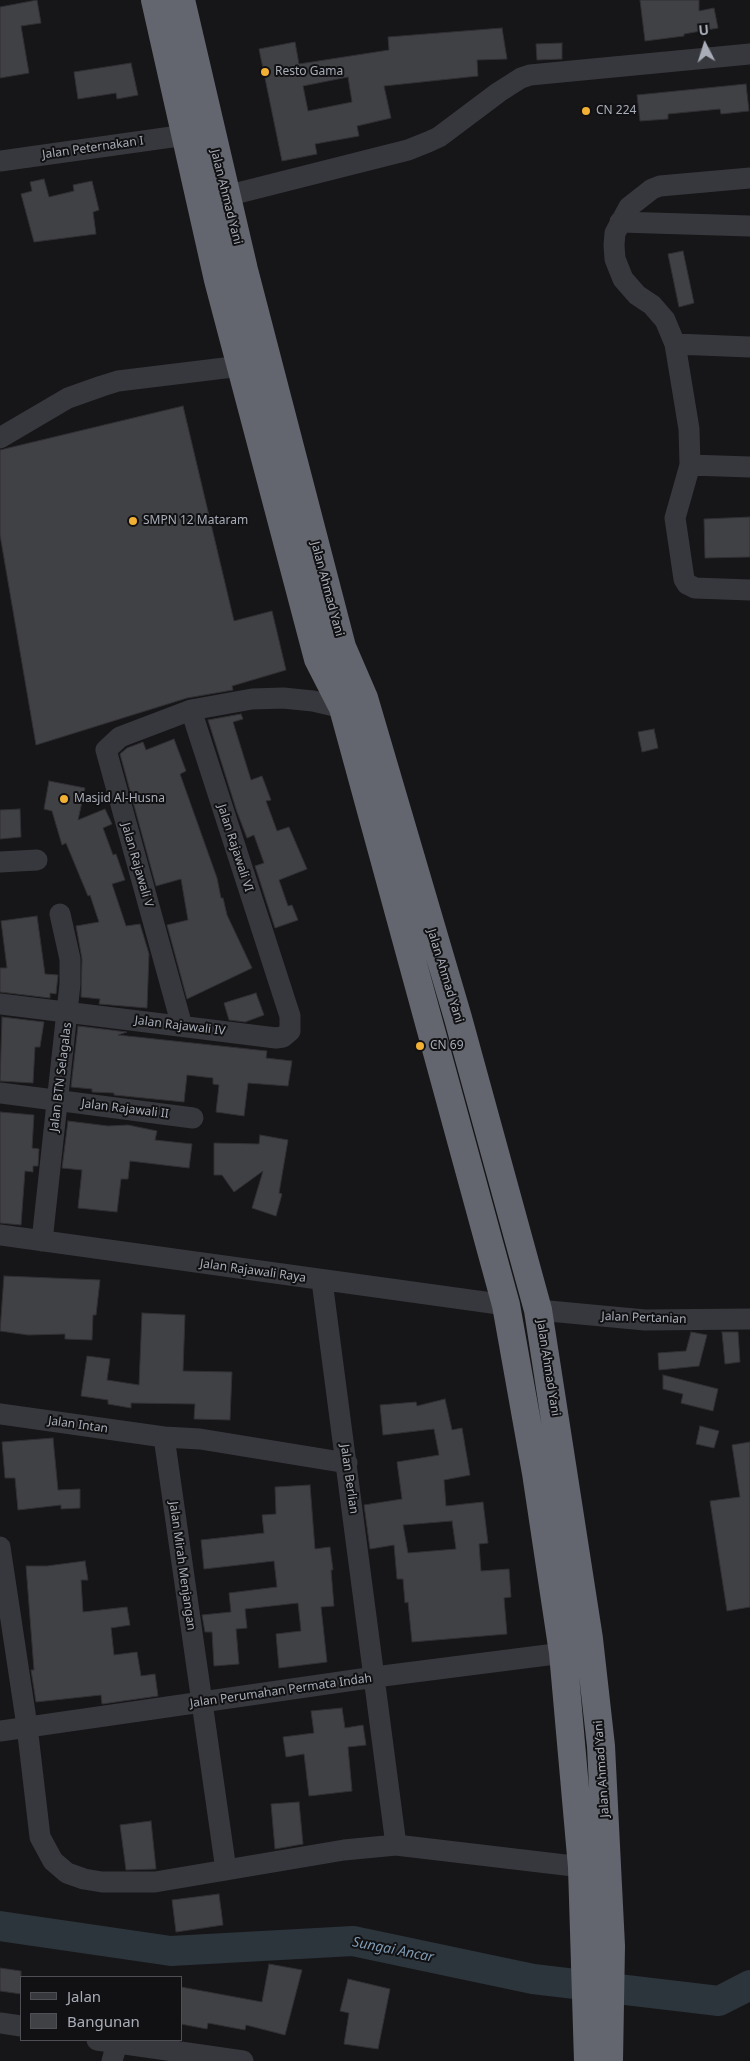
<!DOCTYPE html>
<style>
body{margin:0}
#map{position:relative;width:750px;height:2061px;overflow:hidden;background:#161618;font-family:"Noto Sans",sans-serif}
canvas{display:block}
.legend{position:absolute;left:20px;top:1976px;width:162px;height:65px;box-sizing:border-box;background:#111113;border:1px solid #4d4f55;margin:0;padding:6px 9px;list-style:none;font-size:15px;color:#a8adb8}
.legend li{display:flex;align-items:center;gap:10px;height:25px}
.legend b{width:25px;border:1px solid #4d4f55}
.north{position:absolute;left:680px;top:20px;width:50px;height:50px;-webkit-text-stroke:4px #111113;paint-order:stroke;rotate:355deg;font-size:14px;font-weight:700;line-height:20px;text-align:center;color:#a8adb8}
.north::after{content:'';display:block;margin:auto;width:18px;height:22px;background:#a8adb8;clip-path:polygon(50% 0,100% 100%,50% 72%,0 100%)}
</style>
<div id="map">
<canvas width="750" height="2061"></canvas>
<ul class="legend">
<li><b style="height:6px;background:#37383d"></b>Jalan</li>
<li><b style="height:14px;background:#404145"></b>Bangunan</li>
</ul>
<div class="north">U</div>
</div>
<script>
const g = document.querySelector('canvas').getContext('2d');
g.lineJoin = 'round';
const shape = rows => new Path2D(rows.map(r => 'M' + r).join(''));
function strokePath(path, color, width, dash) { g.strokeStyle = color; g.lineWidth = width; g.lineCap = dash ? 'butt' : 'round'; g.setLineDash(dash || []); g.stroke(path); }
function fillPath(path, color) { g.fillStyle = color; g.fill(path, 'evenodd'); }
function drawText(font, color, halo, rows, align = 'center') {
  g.font = font + ' "Noto Sans",sans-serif'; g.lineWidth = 4; g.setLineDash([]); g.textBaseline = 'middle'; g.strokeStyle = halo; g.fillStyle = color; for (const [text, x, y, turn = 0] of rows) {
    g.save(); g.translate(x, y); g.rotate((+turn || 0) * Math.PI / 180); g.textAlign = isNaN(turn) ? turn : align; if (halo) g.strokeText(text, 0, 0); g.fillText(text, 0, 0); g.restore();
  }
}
strokePath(shape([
 [0,1926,171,1951,353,1941,533,1979,719,2001,750,1985]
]), '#2c353c', 30);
const building = shape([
 [37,0,41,23,21,26,29,73,0,78,0,7,37,0],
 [640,0,699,0,699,11,714,8,718,28,684,34,684,36,645,41,640,0],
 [502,28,507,59,477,60,478,76,384,86,391,118,357,126,359,136,315,144,317,154,282,161,259,49,295,42,299,64,389,50,388,37,502,28],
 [348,77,352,102,308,111,303,86,348,77],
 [562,43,562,59,537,60,536,44,562,43],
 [131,63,138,95,117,99,116,93,78,99,74,72,131,63],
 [746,84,749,111,721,114,720,109,668,114,668,119,640,121,637,95,746,84],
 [44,179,49,197,74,191,73,185,92,181,99,210,93,212,96,234,34,242,21,194,32,191,30,182,44,179],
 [683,251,694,303,679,307,668,254,683,251],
 [183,406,234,621,272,611,286,670,232,686,233,690,187,698,36,745,0,535,0,450,183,406],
 [750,517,750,557,705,558,704,519,750,517],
 [241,714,243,719,233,722,251,780,262,776,271,800,266,801,277,831,289,827,307,869,279,880,288,906,292,905,298,920,275,928,255,866,264,863,254,835,247,838,237,812,208,720,241,714],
 [654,729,658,748,642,752,638,732,654,729],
 [174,739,186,771,180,774,217,878,221,898,223,898,227,915,252,968,187,999,167,925,188,920,181,879,156,886,120,754,127,748,143,742,146,750,174,739],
 [49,781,85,788,78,820,105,809,112,824,103,828,113,855,116,854,125,880,112,884,126,926,140,924,149,954,147,1008,99,1004,100,999,81,997,82,959,76,926,99,922,90,895,88,896,66,843,62,845,52,811,44,809,49,781],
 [20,809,21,837,0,839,0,810,20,809],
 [37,916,45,974,58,975,56,994,50,993,50,998,0,992,0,968,7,968,1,921,37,916],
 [256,993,264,1015,245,1022,229,1020,224,1003,256,993],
 [2,1017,44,1022,40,1047,35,1047,33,1083,0,1081,2,1017],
 [78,1026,127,1032,118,1035,267,1051,266,1058,292,1061,288,1086,248,1083,244,1116,216,1112,219,1085,213,1084,213,1078,187,1075,184,1102,114,1095,114,1093,92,1092,92,1089,71,1087,78,1026],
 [0,1112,34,1115,32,1148,39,1149,38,1166,33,1166,33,1172,25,1171,21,1225,0,1223,0,1112],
 [68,1121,108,1126,128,1125,157,1131,155,1140,192,1144,189,1168,130,1161,128,1179,121,1179,117,1212,78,1208,82,1170,62,1168,68,1121],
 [260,1135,288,1140,279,1193,282,1194,276,1216,252,1208,263,1171,234,1192,222,1175,214,1175,214,1143,259,1144,260,1135],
 [4,1276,100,1280,96,1315,93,1315,92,1340,65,1339,65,1334,28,1335,0,1331,4,1276],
 [142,1313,185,1315,183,1371,232,1372,230,1420,194,1419,195,1404,131,1403,131,1408,108,1404,108,1400,81,1396,87,1356,110,1359,107,1380,139,1385,142,1313],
 [691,1332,707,1335,699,1366,659,1370,658,1353,686,1351,691,1332],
 [722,1332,738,1332,740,1362,725,1364,722,1332],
 [663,1375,718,1389,713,1411,681,1403,683,1394,663,1389,663,1375],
 [445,1399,452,1430,462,1428,470,1475,444,1480,446,1506,483,1502,488,1543,479,1544,481,1571,509,1569,511,1597,504,1598,507,1634,412,1642,408,1602,405,1603,403,1579,397,1579,394,1545,370,1549,364,1505,402,1499,397,1462,439,1455,434,1429,383,1435,380,1405,416,1402,417,1406,445,1399],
 [452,1521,456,1549,408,1553,403,1525,452,1521],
 [700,1426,719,1431,714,1448,696,1444,700,1426],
 [53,1438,58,1490,80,1489,80,1508,61,1509,61,1505,18,1510,15,1478,5,1478,2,1442,53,1438],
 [750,1442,750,1607,727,1611,710,1501,740,1497,732,1445,750,1442],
 [310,1485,315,1549,330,1547,333,1570,331,1570,334,1606,321,1607,327,1662,279,1668,276,1634,301,1631,298,1603,245,1609,247,1628,236,1629,239,1664,214,1666,212,1632,205,1632,202,1615,231,1612,229,1593,277,1587,274,1561,204,1569,201,1540,264,1533,262,1515,276,1514,275,1487,310,1485],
 [85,1561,88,1580,81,1580,83,1612,127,1607,130,1625,111,1628,114,1655,137,1652,141,1676,155,1674,158,1696,102,1704,101,1695,36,1702,31,1670,34,1670,26,1566,47,1566,85,1561],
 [342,1708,345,1728,363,1725,366,1745,348,1747,352,1791,309,1796,304,1754,286,1757,283,1737,314,1733,311,1711,342,1708],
 [299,1802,303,1844,275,1849,271,1804,299,1802],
 [151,1821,156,1869,126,1870,120,1825,151,1821],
 [219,1894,223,1925,176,1932,172,1900,219,1894],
 [269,1964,302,1970,285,2035,246,2025,245,2030,208,2023,207,2029,181,2024,181,1987,262,2002,269,1964],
 [0,1968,21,1971,21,1994,0,1991,0,1968],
 [348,1979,390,1989,378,2049,344,2044,349,2013,340,2011,348,1979]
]);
fillPath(building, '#404145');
strokePath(building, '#303034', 1);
strokePath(shape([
 [0,161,186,135],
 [750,178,660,186,652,189,629,207,615,233,614,245,615,259,623,279,637,295,652,305,665,320,675,344,689,429,690,465,675,518,684,579,687,584,695,588,750,590],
 [226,196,408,150,428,142,439,137,499,92,521,78,530,75,750,54],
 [620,222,750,226],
 [675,344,750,347],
 [0,438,68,398,102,386,118,381,241,366],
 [690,465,750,467],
 [191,710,252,699,283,698,313,701,343,708],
 [0,862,37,860],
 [0,1004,276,1038,283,1037,290,1031,290,1016,191,710,120,737,106,750,182,1026],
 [0,1093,193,1118],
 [0,1235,506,1305],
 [42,1241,70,984,70,959,60,914],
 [322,1281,396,1845],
 [538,1310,645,1320,750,1319],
 [0,1414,164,1437,226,1870],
 [164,1437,200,1439,347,1463],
 [0,1547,27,1726,40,1837,53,1861,67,1873,84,1879,102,1882,155,1882,344,1850,396,1845,582,1867],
 [0,1731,375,1677,563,1653],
 [0,2023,21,2026],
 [97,2040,243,2061],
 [112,2061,117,2043]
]), '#37383d', 21);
strokePath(shape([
 [155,0,218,280,318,659,343,708,506,1305,536,1473,563,1653,582,1867,588,2061],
 [181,0,244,270,342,647,364,698,458,1018,538,1310,589,1639,601,1746,611,1946,609,2061]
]), '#63666e', 28);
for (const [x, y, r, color] of [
 [265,72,5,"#f2b134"],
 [586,111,5,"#f2b134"],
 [133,521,5,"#f2b134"],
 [64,799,5,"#f2b134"],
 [420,1046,5,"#f2b134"]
]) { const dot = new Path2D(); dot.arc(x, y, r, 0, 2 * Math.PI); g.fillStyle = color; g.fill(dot); strokePath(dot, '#111113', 2); }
drawText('12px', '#a8adb8', '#111113', [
 ["Resto Gama",275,72],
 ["CN 224",596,111],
 ["SMPN 12 Mataram",143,521],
 ["Masjid Al-Husna",74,799],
 ["CN 69",430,1046]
], 'left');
drawText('12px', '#a8adb8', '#111113', [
 ["Jalan Peternakan I",93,148,-8],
 ["Jalan Ahmad Yani",226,197,76],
 ["Jalan Ahmad Yani",327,589,75],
 ["Jalan Rajawali VI",235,848,72],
 ["Jalan Rajawali V",137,865,74],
 ["Jalan Ahmad Yani",445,976,73],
 ["Jalan Rajawali IV",180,1026,7],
 ["Jalan BTN Selagalas",61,1077,-83],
 ["Jalan Rajawali II",125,1109,7],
 ["Jalan Rajawali Raya",253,1271,8],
 ["Jalan Pertanian",644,1318,2],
 ["Jalan Ahmad Yani",548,1368,81],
 ["Jalan Intan",78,1425,8],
 ["Jalan Berlian",349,1479,82],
 ["Jalan Mirah Menjangan",182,1566,82],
 ["Jalan Perumahan Permata Indah",281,1691,-8],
 ["Jalan Ahmad Yani",602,1769,-94]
]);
drawText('italic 14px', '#7f9bb3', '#111113', [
 ["Sungai Ancar",393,1950,11]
]);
</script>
